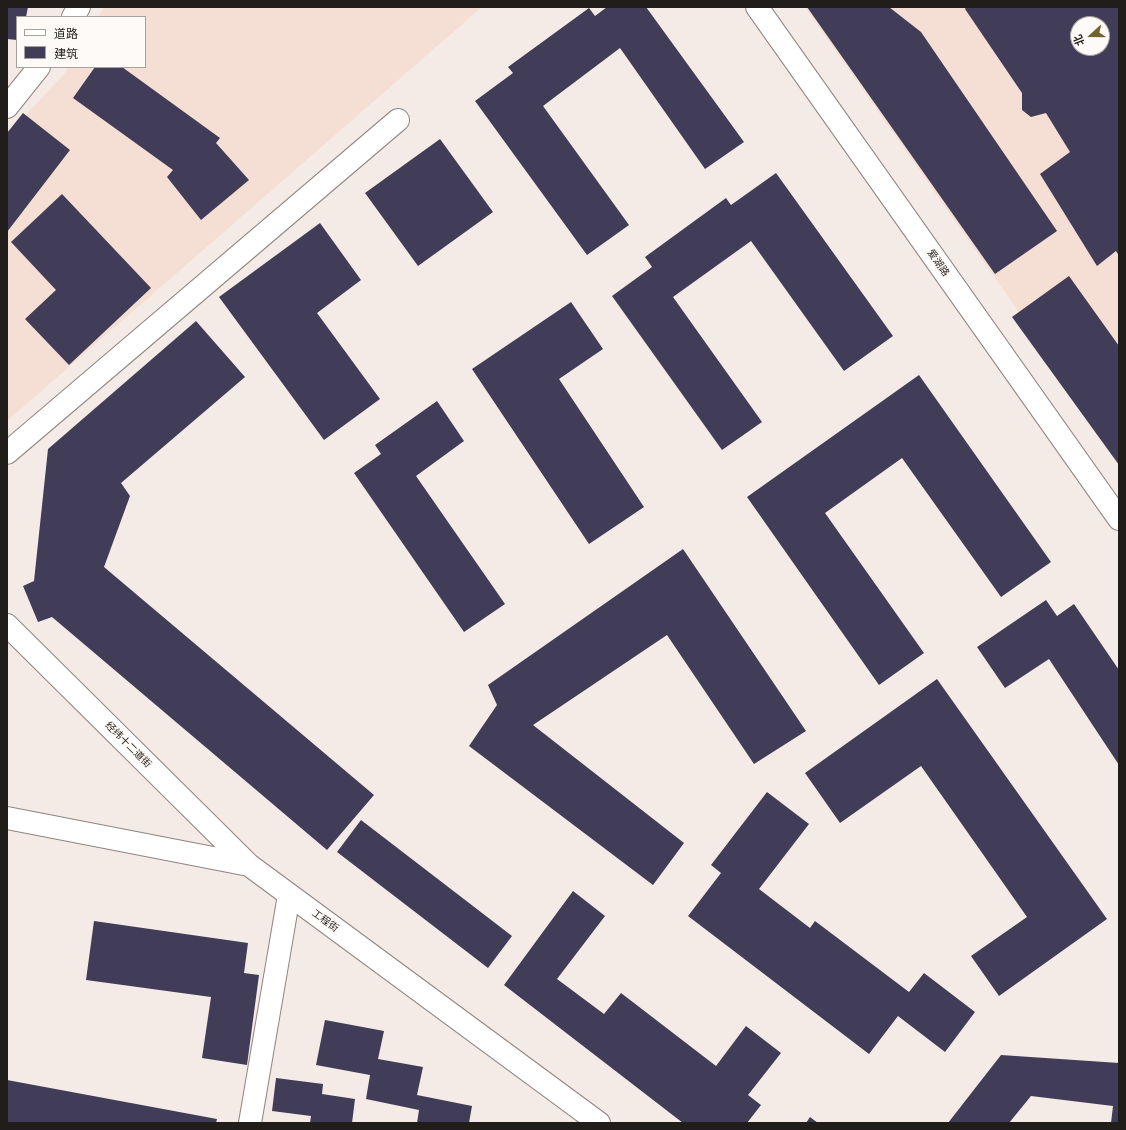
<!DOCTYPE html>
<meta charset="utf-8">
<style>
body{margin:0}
#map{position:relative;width:1126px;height:1130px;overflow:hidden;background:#f5ebe6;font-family:"Fira Sans","Noto Sans SC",sans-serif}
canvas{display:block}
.frame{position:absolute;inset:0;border:8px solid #211d1b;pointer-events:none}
.legend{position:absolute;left:16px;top:16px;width:130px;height:52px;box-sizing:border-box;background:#fefaf8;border:1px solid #a6a2a0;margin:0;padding:5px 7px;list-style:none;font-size:12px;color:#211d1b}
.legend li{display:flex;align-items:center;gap:8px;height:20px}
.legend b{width:20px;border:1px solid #a6a2a0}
.north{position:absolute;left:1070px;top:16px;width:40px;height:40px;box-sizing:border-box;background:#fefaf8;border:1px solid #a6a2a0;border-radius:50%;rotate:249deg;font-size:11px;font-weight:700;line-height:16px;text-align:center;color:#211d1b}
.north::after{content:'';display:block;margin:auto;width:14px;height:18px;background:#706330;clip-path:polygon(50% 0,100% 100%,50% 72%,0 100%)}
</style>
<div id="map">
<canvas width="1126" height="1130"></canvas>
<div class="frame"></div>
<ul class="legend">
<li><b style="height:5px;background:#fff"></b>道路</li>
<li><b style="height:11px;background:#413c57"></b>建筑</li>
</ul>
<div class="north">北</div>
</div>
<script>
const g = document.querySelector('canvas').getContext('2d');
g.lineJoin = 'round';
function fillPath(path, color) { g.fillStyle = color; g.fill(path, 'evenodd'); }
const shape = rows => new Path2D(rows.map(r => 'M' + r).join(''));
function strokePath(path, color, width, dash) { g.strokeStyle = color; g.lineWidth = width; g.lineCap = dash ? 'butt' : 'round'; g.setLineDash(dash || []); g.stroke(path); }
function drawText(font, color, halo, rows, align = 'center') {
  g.font = font + ' "Fira Sans","Noto Sans SC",sans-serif'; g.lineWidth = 4; g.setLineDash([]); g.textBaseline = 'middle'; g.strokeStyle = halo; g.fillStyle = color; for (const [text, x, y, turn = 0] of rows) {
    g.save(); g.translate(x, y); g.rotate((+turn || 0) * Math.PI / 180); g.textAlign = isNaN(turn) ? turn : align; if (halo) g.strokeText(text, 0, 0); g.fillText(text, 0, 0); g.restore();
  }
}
fillPath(shape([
 [104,7,482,7,7,421,7,135,66,72,68,67,145,67,145,17,98,17],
 [805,7,1119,7,1119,455],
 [1078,24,1102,24,1102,48,1078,48]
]), '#f5ded3');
fillPath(shape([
 [7,7,28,7,26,17,17,17,17,40,7,39],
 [607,7,646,7,744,142,705,169,620,48,543,106,629,225,587,255,475,101,513,73,508,67,589,8,595,16],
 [807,7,889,7,921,32,1057,231,995,274],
 [966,7,1119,7,1119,256,1116,251,1097,266,1040,174,1070,152,1046,113,1031,117,1022,110,1022,93,965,9],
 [1078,24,1102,24,1102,48,1078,48],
 [95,67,122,67,220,138,216,143,249,180,201,220,167,177,173,170,73,98],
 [23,113,70,150,7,232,7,133],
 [440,139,493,212,418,266,365,193],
 [776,173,893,336,844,371,751,241,673,297,762,422,722,450,612,296,652,267,645,257,726,198,731,205],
 [62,194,151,288,69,365,25,319,56,290,11,242],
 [320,223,361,280,317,313,380,399,324,440,219,297],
 [1069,276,1119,346,1119,465,1012,317],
 [571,302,603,349,559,379,644,507,589,544,472,369],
 [196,321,245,377,121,483,130,496,104,567,374,795,327,850,52,617,38,622,23,586,34,581,48,449],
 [919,375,1051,562,1001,597,902,458,825,513,924,653,879,685,747,497],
 [437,401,464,441,416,476,505,604,464,632,354,473,381,454,375,445],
 [683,549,806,731,754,764,667,635,533,725,684,843,653,885,469,746,497,705,488,685],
 [1046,600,1057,616,1074,604,1119,670,1119,765,1049,659,1005,688,977,647],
 [937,679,1107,919,999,996,971,956,1027,917,921,766,840,823,805,773],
 [767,792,809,824,759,889,810,928,815,921,909,992,924,973,975,1012,945,1052,898,1016,869,1054,688,916,721,873,711,865],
 [361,820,512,936,488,968,337,852],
 [573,891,605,916,557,979,604,1014,621,993,716,1066,746,1026,781,1053,748,1095,761,1105,747,1123,683,1123,504,985],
 [94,921,248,943,244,973,259,975,247,1065,202,1058,211,997,86,980],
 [325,1020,384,1031,378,1059,423,1067,417,1095,472,1106,469,1123,417,1123,419,1110,366,1099,370,1075,316,1065],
 [1001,1055,1119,1063,1119,1123,1111,1123,1113,1106,1031,1096,1009,1123,948,1123],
 [276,1078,323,1084,322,1094,355,1099,352,1123,310,1123,311,1116,272,1111],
 [7,1080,217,1119,216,1123,7,1123],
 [810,1117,818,1123,806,1123]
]), '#413c57');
const minor = shape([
 [757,7,1119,519],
 [73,17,79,7],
 [7,107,39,67],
 [7,453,398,120],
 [7,625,249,865],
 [7,818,249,865,599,1123],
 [250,1123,289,895]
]);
strokePath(minor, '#8f8581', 24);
strokePath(minor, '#fff', 22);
drawText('10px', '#211d1b', '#fefaf8', [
 ["爱湖路",938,263,55],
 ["经纬十二道街",128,745,45],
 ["工程街",325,921,36]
]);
</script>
